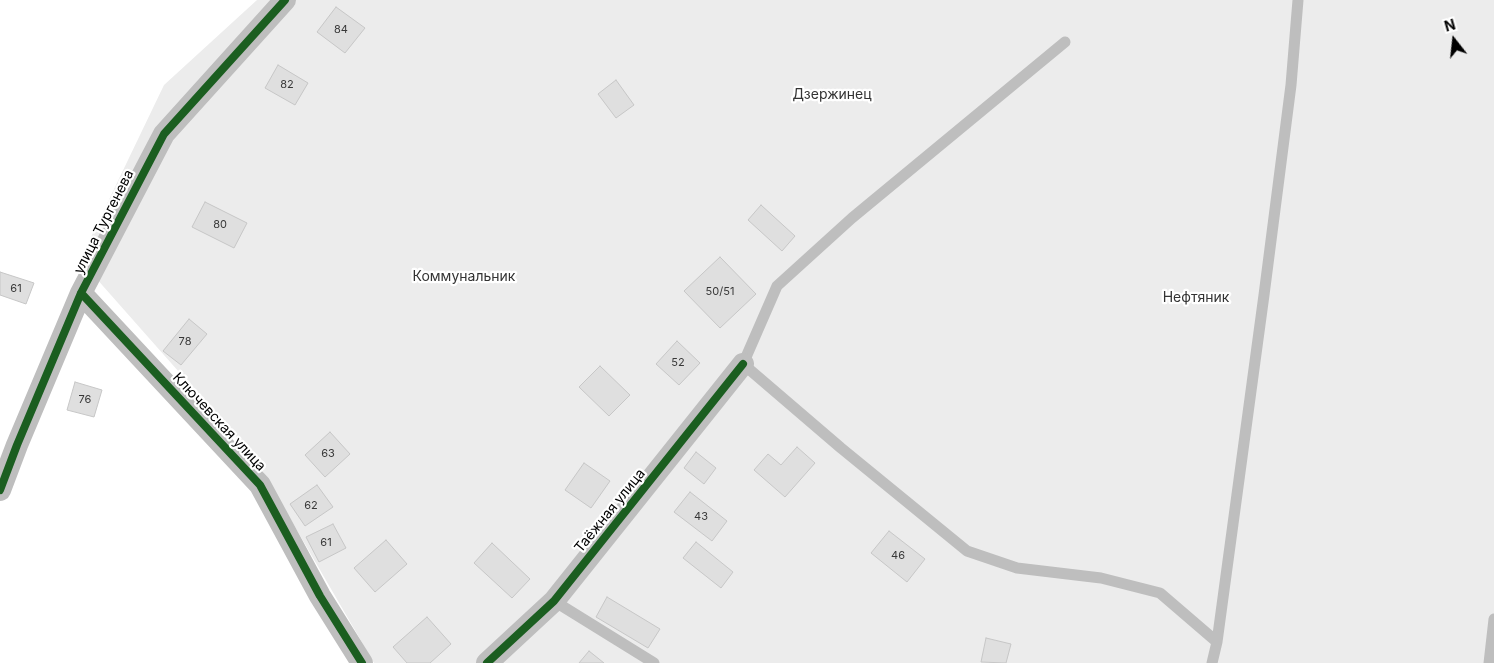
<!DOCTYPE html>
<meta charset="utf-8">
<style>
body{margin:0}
#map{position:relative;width:1494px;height:663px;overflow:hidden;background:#fff;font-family:Inter,sans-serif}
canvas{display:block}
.north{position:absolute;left:1429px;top:15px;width:50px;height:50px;-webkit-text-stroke:4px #fff;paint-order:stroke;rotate:344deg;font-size:14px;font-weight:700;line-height:20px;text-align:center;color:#000}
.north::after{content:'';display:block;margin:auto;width:18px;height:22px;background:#000;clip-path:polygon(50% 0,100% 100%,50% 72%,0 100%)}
</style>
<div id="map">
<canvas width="1494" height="663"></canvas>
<div class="north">N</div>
</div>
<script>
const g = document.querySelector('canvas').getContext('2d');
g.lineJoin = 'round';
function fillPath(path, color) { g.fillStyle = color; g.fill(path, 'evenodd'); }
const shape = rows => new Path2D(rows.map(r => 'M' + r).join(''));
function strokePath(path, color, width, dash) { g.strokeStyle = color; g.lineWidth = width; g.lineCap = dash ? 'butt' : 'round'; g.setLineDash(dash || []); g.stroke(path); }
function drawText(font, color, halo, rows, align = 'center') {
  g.font = font + ' Inter,sans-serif'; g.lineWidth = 4.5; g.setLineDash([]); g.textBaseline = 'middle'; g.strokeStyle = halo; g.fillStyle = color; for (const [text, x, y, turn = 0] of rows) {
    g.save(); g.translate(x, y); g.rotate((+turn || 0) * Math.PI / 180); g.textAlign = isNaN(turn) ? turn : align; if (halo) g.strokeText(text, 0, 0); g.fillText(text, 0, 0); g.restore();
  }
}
fillPath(shape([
 [257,0,1494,0,1494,663,374,663,255,458,80,260,164,85]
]), '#ececec');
const building = shape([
 [336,7,365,28,345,53,317,32,336,7],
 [278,65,308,83,295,105,265,88,278,65],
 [616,80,634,105,616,118,598,94,616,80],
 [205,202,247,223,234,248,192,227,205,202],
 [761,205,795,236,782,251,748,220,761,205],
 [720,257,756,294,720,328,684,291,720,257],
 [0,272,34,283,26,304,0,295,0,272],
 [189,319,207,334,181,365,163,351,189,319],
 [677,341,700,363,679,385,656,364,677,341],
 [600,366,630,395,609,416,579,387,600,366],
 [75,382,102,390,94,417,67,410,75,382],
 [330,432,350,454,325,477,305,455,330,432],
 [797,447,815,463,785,497,754,470,768,454,781,465,797,447],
 [696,452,716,468,704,484,684,468,696,452],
 [584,463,610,481,591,508,565,490,584,463],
 [317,485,333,507,305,526,290,504,317,485],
 [690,492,727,521,712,541,674,512,690,492],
 [333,524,346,548,319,562,306,537,333,524],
 [889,531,925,559,907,582,871,553,889,531],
 [386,540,407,564,375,592,354,568,386,540],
 [696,542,733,572,721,588,683,558,696,542],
 [492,543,530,579,512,598,474,563,492,543],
 [607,597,660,629,648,648,596,617,607,597],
 [427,617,451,644,430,663,407,663,393,647,427,617],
 [986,638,1011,644,1006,663,981,662,986,638],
 [589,651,604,663,579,663,589,651]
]);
fillPath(building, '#dfdfdf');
strokePath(building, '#c7c7c7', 1);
strokePath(shape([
 [1065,42,852,218,777,286,743,364,841,448,967,551,1017,568,1101,578,1160,593,1217,642],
 [554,601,654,663],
 [1212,663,1217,642,1264,295,1291,85,1298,0],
 [1489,663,1494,619]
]), '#bebebe', 11);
strokePath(shape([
 [81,293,260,485,320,596,362,663],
 [0,490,17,445,81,293,164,134,285,0],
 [487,663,554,601,743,364]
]), '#bebebe', 22);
strokePath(shape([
 [81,293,260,485,320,596,362,663],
 [0,490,17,445,81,293,164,134,285,0],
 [487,663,554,601,743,364]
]), '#1b5e20', 8);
drawText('11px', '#383838', null, [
 ["84",341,30],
 ["82",287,85],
 ["80",220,225],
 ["61",16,289],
 ["50/51",720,292],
 ["78",185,342],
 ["52",678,363],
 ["76",85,400],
 ["63",328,454],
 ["62",311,506],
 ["43",701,517],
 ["61",326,543],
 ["46",898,556]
]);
drawText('14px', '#333', '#fff', [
 ["Дзержинец",832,95],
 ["Коммунальник",464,277],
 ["Нефтяник",1196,298]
]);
drawText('14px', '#000', '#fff', [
 ["улица Тургенева",104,222,-63],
 ["Ключевская улица",219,422,47],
 ["Таёжная улица",610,511,-51]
]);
</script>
